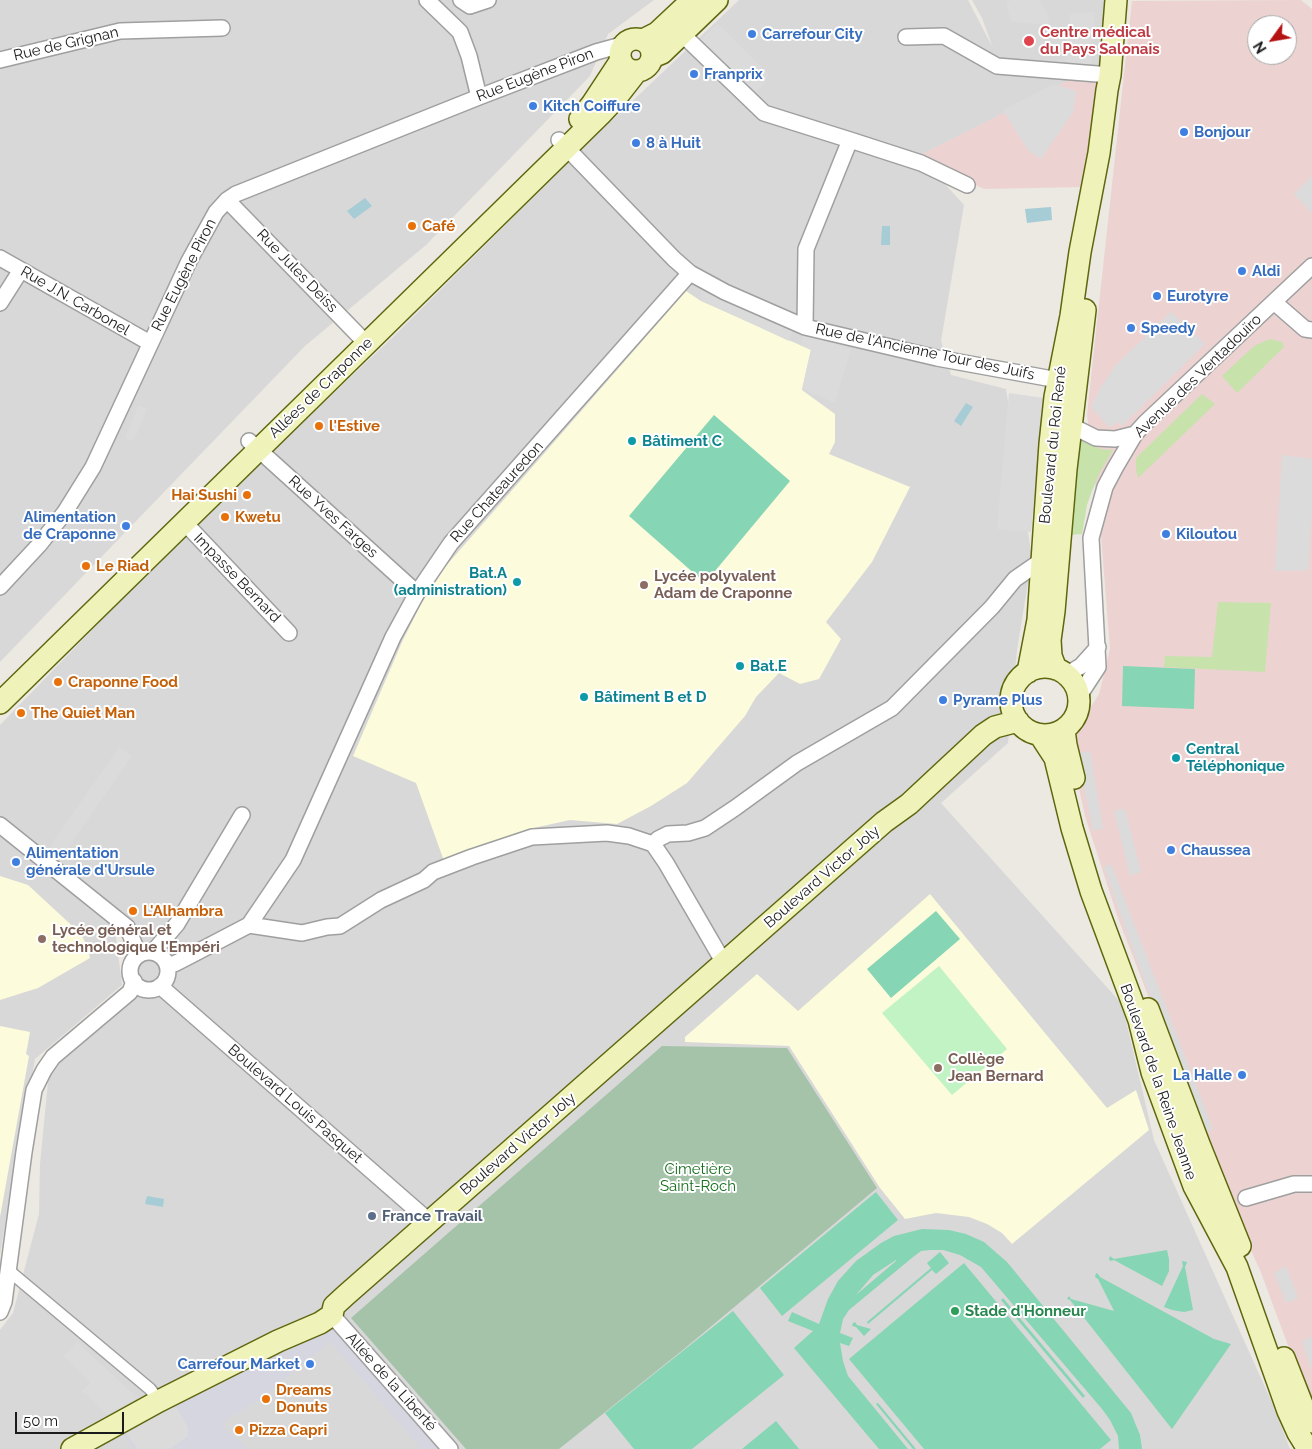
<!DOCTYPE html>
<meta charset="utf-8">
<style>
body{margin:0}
#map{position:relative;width:1312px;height:1449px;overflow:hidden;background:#ece8e2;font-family:Raleway,sans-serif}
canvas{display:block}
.north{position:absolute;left:1247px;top:15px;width:50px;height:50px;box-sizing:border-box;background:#fff;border:1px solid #a4a4a4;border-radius:50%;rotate:238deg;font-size:14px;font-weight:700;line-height:20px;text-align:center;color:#1b1b1b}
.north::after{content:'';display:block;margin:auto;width:18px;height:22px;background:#b51213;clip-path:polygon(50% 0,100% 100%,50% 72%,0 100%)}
.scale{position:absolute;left:15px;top:1412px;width:109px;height:22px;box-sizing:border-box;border:2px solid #1b1b1b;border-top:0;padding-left:6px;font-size:15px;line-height:18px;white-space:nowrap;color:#1b1b1b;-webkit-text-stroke:4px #fff;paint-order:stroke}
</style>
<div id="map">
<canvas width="1312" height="1449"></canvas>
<div class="north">N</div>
<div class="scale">50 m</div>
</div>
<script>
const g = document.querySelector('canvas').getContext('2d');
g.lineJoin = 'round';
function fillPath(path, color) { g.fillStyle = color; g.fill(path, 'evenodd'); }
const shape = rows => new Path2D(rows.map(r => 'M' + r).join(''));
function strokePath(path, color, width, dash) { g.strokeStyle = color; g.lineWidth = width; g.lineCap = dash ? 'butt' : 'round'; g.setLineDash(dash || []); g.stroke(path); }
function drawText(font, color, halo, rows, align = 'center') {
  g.font = font + ' Raleway,sans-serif'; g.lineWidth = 4; g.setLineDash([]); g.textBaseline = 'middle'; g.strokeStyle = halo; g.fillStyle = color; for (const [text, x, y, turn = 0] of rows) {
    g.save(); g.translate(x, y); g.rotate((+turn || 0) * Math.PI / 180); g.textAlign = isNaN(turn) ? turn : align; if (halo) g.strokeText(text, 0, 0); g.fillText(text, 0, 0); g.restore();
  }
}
fillPath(shape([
 [0,0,654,0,608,34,590,76,426,245,305,346,0,662],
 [739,0,968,0,993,48,982,18,972,0,1108,0,1103,77,923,160,964,205,941,341,951,375,1006,389,1032,558,1017,650,1008,743,941,803,1122,1004,1154,1140,1273,1405,1290,1449,0,1449,0,1330,13,1313,39,1214,40,1164,49,1072,129,1004,143,988,124,935,0,828,0,725,186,533,393,337,585,146],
 [0,836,26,855,115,929,122,985,35,1059,0,1254]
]), '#d9d8d8');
fillPath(shape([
 [1301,0,1312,9,1312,1405,1306,1394,1260,1270,1227,1199,1118,918,1085,816,1069,743,1099,694,1110,649,1101,535,1087,414,1132,1],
 [1257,25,1287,25,1287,55,1257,55],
 [1081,74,1103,77,1083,187,984,189,922,160,922,154]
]), '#ecd3d2');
fillPath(shape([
 [686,291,701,301,811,350,802,390,835,414,835,442,829,454,910,487,872,562,826,622,841,639,819,679,800,684,779,673,756,697,745,716,687,783,651,806,617,824,570,820,529,829,444,861,416,783,353,756,402,642,421,604,445,567],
 [0,876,28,885,80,933,87,945,90,958,38,988,0,1000],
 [930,894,1107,1108,1136,1090,1149,1130,1012,1244,1002,1233,987,1224,969,1217,936,1213,905,1219,880,1188,789,1046,685,1042,685,1037,757,974,798,1011],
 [0,1026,30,1032,26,1054,29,1056,0,1217]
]), '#fcfbdb');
fillPath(shape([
 [1270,339,1282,342,1284,347,1237,393,1222,376,1254,346],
 [1202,394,1215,404,1138,478,1136,469,1136,458],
 [1078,438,1086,443,1101,449,1113,450,1100,472,1092,491,1087,505,1082,534,1069,535],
 [1218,602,1271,603,1265,672,1164,667,1165,656,1212,657]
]), '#c7e2ab');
fillPath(shape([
 [662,1046,787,1048,877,1188,684,1349,559,1449,466,1449,351,1318]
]), '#a5c3a9');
fillPath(shape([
 [939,966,1007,1049,952,1095,882,1013]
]), '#c1f3c5');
fillPath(shape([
 [714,415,790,481,705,583,629,516],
 [1123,666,1195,669,1194,709,1122,706],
 [936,911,960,939,891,998,867,969],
 [876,1192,898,1220,782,1316,760,1288],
 [922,1229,949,1230,966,1234,984,1242,1007,1262,1131,1413,1140,1435,1142,1449,1119,1449,1118,1436,1110,1420,1102,1409,981,1267,960,1255,943,1250,930,1250,921,1251,913,1257,849,1310,843,1319,840,1333,853,1338,849,1346,840,1343,843,1361,848,1376,908,1449,879,1449,794,1348,813,1331,788,1321,792,1312,819,1324,828,1299,838,1281,856,1261,881,1243,894,1236],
 [896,1260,896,1261,856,1295,873,1275],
 [1167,1250,1169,1259,1169,1271,1162,1286,1114,1260,1110,1261,1109,1259,1110,1256,1114,1259],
 [940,1252,949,1263,936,1274,932,1270,868,1324,867,1322,931,1268,927,1263],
 [1182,1261,1187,1262,1185,1267,1193,1310,1184,1312,1172,1310,1164,1307,1183,1266],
 [964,1263,1111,1440,1100,1449,924,1449,849,1359],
 [1096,1273,1098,1274,1100,1277,1214,1339,1231,1344,1172,1429,1070,1300,1067,1299,1069,1296,1071,1299,1114,1311,1098,1279,1095,1277],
 [1003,1298,1085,1396,1083,1398,1001,1300],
 [733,1311,784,1375,692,1449,634,1449,605,1413],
 [855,1322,857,1325,871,1329,864,1336,856,1327,852,1326,853,1323],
 [878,1403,916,1449,913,1449,876,1404],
 [776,1421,799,1449,742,1449]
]), '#86d5b5');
fillPath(shape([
 [1011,0,1039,0,1049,15,1048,25,1011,22,1006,3],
 [1095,12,1091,66,1065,62,1070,14],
 [717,23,769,74,762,87,751,93,701,40],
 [1053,84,1076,91,1073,112,1041,159,1028,150,1003,110],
 [1312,176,1312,213,1294,194],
 [701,290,793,330,789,341,701,300],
 [1171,312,1205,344,1122,426,1118,422,1109,427,1091,407,1101,387,1116,365],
 [804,334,851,349,835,403,802,389,811,349,800,345],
 [1009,393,1044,398,1031,532,997,529],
 [138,406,147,409,136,436,131,441,125,438],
 [1282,455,1312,459,1312,511,1308,570,1275,571],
 [119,747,132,756,62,857,49,847],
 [1090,751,1103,828,1093,831,1077,753],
 [1125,809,1141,872,1130,876,1114,811],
 [1111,864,1213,1129,1202,1134,1130,942,1104,867],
 [1286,1266,1298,1298,1286,1303,1274,1273],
 [1312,1337,1312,1370,1302,1341],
 [77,1342,138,1398,107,1415,82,1391,90,1382,64,1356],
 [173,1405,177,1408,188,1427,188,1436,170,1449,137,1449,125,1431]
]), '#dbdbdb');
fillPath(shape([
 [327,1327,335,1329,441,1449,421,1449,330,1341,261,1399,225,1420,224,1426,227,1431,241,1442,247,1449,170,1449,188,1436,188,1427,177,1408,173,1405,125,1431,137,1449,133,1449,120,1430]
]), '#d6d6e1');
fillPath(shape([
 [365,198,372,206,354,219,347,211],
 [1051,207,1052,220,1027,223,1025,209],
 [882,226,890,226,890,245,881,245],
 [966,403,973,407,961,426,954,421],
 [147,1196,164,1199,163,1207,145,1204]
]), '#a6ccd6');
const pedestrian = shape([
 [8,1270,150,1389,159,1401]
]);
const minor = shape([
 [427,0,460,32,469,56,479,97],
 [461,0,470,6,488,0],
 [682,34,764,113,850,140,806,249,805,327],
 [906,37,944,36,997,66,1110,75],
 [0,60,120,31,222,28],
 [559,140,674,259,690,273,725,292,805,327,937,358,1058,380],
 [850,140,921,163,967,185],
 [227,200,366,343],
 [0,258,150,343],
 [1274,302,1305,329,1312,330],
 [0,303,21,270],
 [1071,423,1078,429,1096,438,1115,439,1135,434],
 [249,441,417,593],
 [184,522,289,633],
 [0,587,39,545,65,512,93,467,189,261,216,212,227,200,236,194,479,97,596,52,625,44],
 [1064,673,1071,672,1081,666,1098,647],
 [1079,696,1098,667,1091,538,1105,487,1115,468,1135,434,1145,423,1312,266],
 [0,825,127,927,139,955],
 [653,844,658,839,668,834,688,833,705,828,735,808,797,763,892,708,992,607,1015,579,1041,561],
 [249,925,302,933,327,927,340,926,381,900,424,880,433,872,472,857,532,837,607,833,629,836,653,844,666,863,724,963],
 [153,952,177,924,242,815],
 '130 971a19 19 0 1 1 38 0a19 19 0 1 1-38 0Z',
 [167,964,174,964,182,960,249,925,293,860,393,637,417,593,451,543,690,273],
 [160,986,430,1222],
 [1246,1198,1294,1184,1312,1184],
 [0,1312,4,1302,24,1152,34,1090,44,1070,53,1057,130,992,134,981],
 [332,1315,450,1449]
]);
const secondary = shape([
 '620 55a16 16 0 1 1 32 0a16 16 0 1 1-32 0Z',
 [643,40,657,33,690,2,694,0],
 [652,57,662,53,717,0],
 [580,119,592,104,621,60],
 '1011 701a34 34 0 1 1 68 0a34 34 0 1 1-68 0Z',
 [1056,669,1051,656,1050,640,1054,611,1066,469,1085,310],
 [1028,672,1038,620,1050,444,1055,397,1071,316,1080,252,1099,153,1107,90,1110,75,1116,0],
 [0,703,600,115,616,98,637,71],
 [1064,730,1066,745,1074,778],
 [1040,735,1055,758,1072,828,1091,891,1139,1020,1152,1072,1194,1186,1237,1267,1288,1411,1298,1433,1308,1449],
 [1148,1009,1199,1144,1240,1246],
 [1284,1358,1302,1404,1312,1422],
 [72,1449,159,1401,278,1341,320,1323,332,1315,334,1306,346,1295,884,822,909,804,983,735,995,727,1018,721]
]);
strokePath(pedestrian, '#9f9f9f', 14);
strokePath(minor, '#9f9f9f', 18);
strokePath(secondary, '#5e670e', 24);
strokePath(pedestrian, '#fff', 11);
strokePath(minor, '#fff', 15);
strokePath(secondary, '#f0f3b9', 21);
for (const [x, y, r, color] of [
 [752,34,5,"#3f7fe0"],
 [1029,41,6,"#e0444e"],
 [694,74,5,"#3f7fe0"],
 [533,106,5,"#3f7fe0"],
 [1184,132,5,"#3f7fe0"],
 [636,143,5,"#3f7fe0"],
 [412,226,5,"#e8710a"],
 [1242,271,5,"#3f7fe0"],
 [1157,296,5,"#3f7fe0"],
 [1131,328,5,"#3f7fe0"],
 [319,426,5,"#e8710a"],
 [632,441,5,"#0f9aa8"],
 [247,495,5,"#e8710a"],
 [225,517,5,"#e8710a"],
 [126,526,5,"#3f7fe0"],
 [1166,534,5,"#3f7fe0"],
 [86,566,5,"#e8710a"],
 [517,582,5,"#0f9aa8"],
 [644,585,5,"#8d6e63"],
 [740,666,5,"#0f9aa8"],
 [58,682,5,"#e8710a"],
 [584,697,5,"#0f9aa8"],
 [943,700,5,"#3f7fe0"],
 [21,713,5,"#e8710a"],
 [1176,758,5,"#0f9aa8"],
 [1171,850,5,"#3f7fe0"],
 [16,862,5,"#3f7fe0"],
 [133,911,5,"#e8710a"],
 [42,939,5,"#8d6e63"],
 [938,1068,5,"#8d6e63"],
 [1242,1075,5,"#3f7fe0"],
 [372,1216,5,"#5c6f8a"],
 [955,1311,5,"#2e9e5b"],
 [310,1364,5,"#3f7fe0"],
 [266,1399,5,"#e8710a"],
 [239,1430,5,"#e8710a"]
]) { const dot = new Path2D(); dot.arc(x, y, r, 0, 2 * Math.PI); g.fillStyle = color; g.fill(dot); strokePath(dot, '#fff', 2); }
drawText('bold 15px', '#be3a42', '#fff', [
 ["Centre médical",1040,32],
 ["du Pays Salonais",1040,49]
], 'left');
drawText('bold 15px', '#366cbe', '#fff', [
 ["Carrefour City",762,34],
 ["Franprix",704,74],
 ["Kitch Coiffure",543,106],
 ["Bonjour",1194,132],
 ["8 à Huit",646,143],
 ["Aldi",1252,271],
 ["Eurotyre",1167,296],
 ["Speedy",1141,328],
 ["Alimentation",116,517,"right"],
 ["de Craponne",116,534,"right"],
 ["Kiloutou",1176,534],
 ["Pyrame Plus",953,700],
 ["Chaussea",1181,850],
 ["Alimentation",26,853],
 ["générale d'Ursule",26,870],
 ["La Halle",1232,1075,"right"],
 ["Carrefour Market",300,1364,"right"]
], 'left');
drawText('15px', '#1b1b1b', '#fff', [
 ["Rue de Grignan",66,44,-13],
 ["Rue Eugène Piron",535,75,-21],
 ["Rue Jules Deiss",297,271,46],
 ["Rue Eugène Piron",184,275,-63],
 ["Rue J.N. Carbonel",75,301,30],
 ["Rue de l'Ancienne Tour des Juifs",925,352,12],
 ["Avenue des Ventadouïro",1198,376,-44],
 ["Allées de Craponne",321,388,-44],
 ["Boulevard du Roi René",1053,445,-84],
 ["Rue Chateauredon",497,492,-48],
 ["Rue Yves Farges",333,517,42],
 ["Impasse Bernard",237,578,46],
 ["Boulevard Victor Joly",822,877,-41],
 ["Boulevard de la Reine Jeanne",1158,1082,71],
 ["Boulevard Louis Pasquet",295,1104,41],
 ["Boulevard Victor Joly",518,1144,-41],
 ["Allée de la Liberté",391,1382,48]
]);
drawText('bold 15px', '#c56008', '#fff', [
 ["Café",422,226],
 ["l'Estive",329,426],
 ["Hai Sushi",237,495,"right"],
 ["Kwetu",235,517],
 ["Le Riad",96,566],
 ["Craponne Food",68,682],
 ["The Quiet Man",31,713],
 ["L'Alhambra",143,911],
 ["Dreams",276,1390],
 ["Donuts",276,1407],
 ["Pizza Capri",249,1430]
], 'left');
drawText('bold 15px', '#0d838f', '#fff', [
 ["Bâtiment C",642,441],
 ["Bat.A",507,573,"right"],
 ["(administration)",507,590,"right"],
 ["Bat.E",750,666],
 ["Bâtiment B et D",594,697],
 ["Central",1186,749],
 ["Téléphonique",1186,766]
], 'left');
drawText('bold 15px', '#785e54', '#fff', [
 ["Lycée polyvalent",654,576],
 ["Adam de Craponne",654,593],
 ["Lycée général et",52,930],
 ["technologique l'Empéri",52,947],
 ["Collège",948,1059],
 ["Jean Bernard",948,1076]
], 'left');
drawText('15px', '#156e1b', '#fff', [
 ["Cimetière",698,1169],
 ["Saint-Roch",698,1186]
]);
drawText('bold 15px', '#4e5e75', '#fff', [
 ["France Travail",382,1216]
], 'left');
drawText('bold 15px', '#27864d', '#fff', [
 ["Stade d'Honneur",965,1311]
], 'left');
</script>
